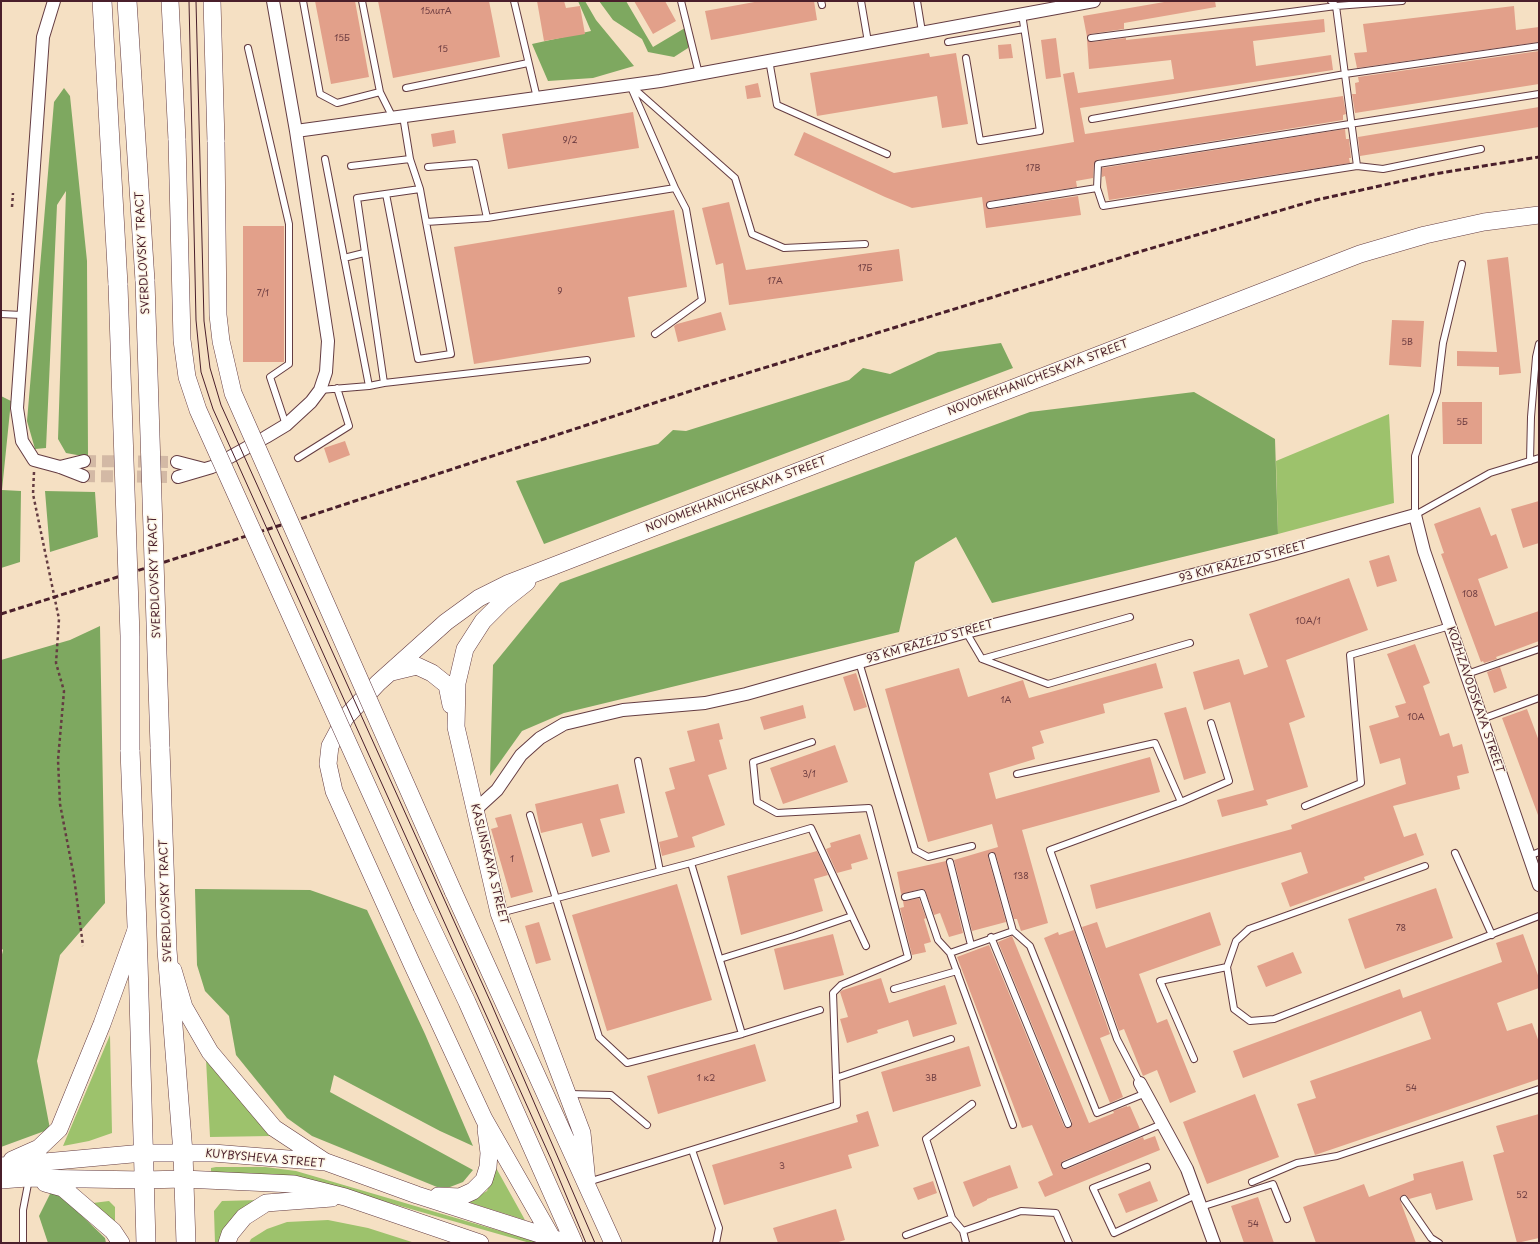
<!DOCTYPE html>
<meta charset="utf-8">
<style>
body{margin:0}
#map{position:relative;width:1540px;height:1244px;overflow:hidden;background:#f5e0c3;font-family:"Playpen Sans",sans-serif}
canvas{display:block}
.frame{position:absolute;inset:0;border:2px solid #4a1f2b;pointer-events:none}
</style>
<div id="map">
<canvas width="1540" height="1244"></canvas>
<div class="frame"></div>
</div>
<script>
const g = document.querySelector('canvas').getContext('2d');
g.lineJoin = 'round';
function fillPath(path, color) { g.fillStyle = color; g.fill(path, 'evenodd'); }
const shape = rows => new Path2D(rows.map(r => 'M' + r).join(''));
function strokePath(path, color, width, dash) { g.strokeStyle = color; g.lineWidth = width; g.lineCap = dash ? 'butt' : 'round'; g.setLineDash(dash || []); g.stroke(path); }
function drawText(font, color, halo, rows, align = 'center') {
  g.font = font + ' "Playpen Sans",sans-serif'; g.lineWidth = 3; g.setLineDash([]); g.textBaseline = 'middle'; g.strokeStyle = halo; g.fillStyle = color; for (const [text, x, y, turn = 0] of rows) {
    g.save(); g.translate(x, y); g.rotate((+turn || 0) * Math.PI / 180); g.textAlign = isNaN(turn) ? turn : align; if (halo) g.strokeText(text, 0, 0); g.fillText(text, 0, 0); g.restore();
  }
}
fillPath(shape([
 [1389,414,1394,503,1278,534,1276,461],
 [110,1035,112,1133,89,1141,63,1146],
 [206,1059,271,1136,210,1137],
 [495,1166,525,1220,468,1202,487,1191,492,1179],
 [216,1167,265,1167,296,1171,541,1243,530,1243,309,1180,274,1175,211,1172,211,1168],
 [260,1200,220,1243,215,1243,214,1211,222,1201],
 [109,1201,115,1207,115,1227,93,1203],
 [328,1220,368,1228,415,1243,249,1243,251,1239,267,1229,287,1222]
]), '#9dc26c');
fillPath(shape([
 [578,1,585,1,596,20,634,66,593,78,548,81,532,44,591,31],
 [599,1,626,1,653,47,690,25,688,48,674,57,648,52,642,39,613,20],
 [64,88,70,96,87,261,88,457,66,453,58,439,66,191,57,205,46,448,35,449,27,421,54,102],
 [1001,343,1013,368,544,544,516,481,658,444,673,430,686,431,849,380,863,368,890,374,938,352],
 [1194,392,1275,439,1278,534,992,603,956,537,915,562,899,632,564,713,522,731,490,776,493,665,560,583,1030,412],
 [1,396,11,401,2,490,21,491,20,562,1,568],
 [45,491,95,492,98,537,50,552],
 [100,626,105,903,60,955,37,1061,50,1129,1,1147,1,959,3,950,1,948,1,660,70,640],
 [195,889,310,890,367,910,425,1034,473,1146,440,1131,334,1075,330,1092,473,1170,463,1182,450,1187,437,1187,312,1136,287,1118,236,1055,229,1016,205,991,197,965],
 [52,1190,75,1209,105,1238,106,1243,48,1243,39,1216]
]), '#7ea860');
fillPath(shape([
 [315,1,355,1,369,77,331,84],
 [378,1,489,1,500,57,393,78],
 [537,1,564,1,566,8,580,6,585,34,544,41],
 [634,1,665,1,676,21,653,34],
 [760,1,814,1,817,20,711,40,705,11],
 [1170,1,1215,1,1216,7,1124,23,1124,29,1090,34,1087,37,1083,16],
 [1514,6,1516,30,1539,27,1539,42,1357,68,1354,53,1367,52,1363,24],
 [1324,19,1325,32,1253,41,1256,66,1331,55,1333,70,1080,108,1085,134,1343,96,1346,114,1343,115,1343,120,1097,160,1094,163,1093,178,1076,181,1077,187,989,201,986,204,987,208,991,209,1078,196,1081,215,986,228,982,197,912,208,885,197,794,155,804,132,894,173,1074,142,1063,74,1074,72,1078,93,1174,79,1171,60,1089,69,1087,40,1092,42,1126,38,1126,40],
 [1056,38,1061,77,1046,79,1041,40],
 [1011,44,1013,58,999,59,998,45],
 [1539,51,1539,84,1355,113,1352,94,1356,94,1355,83,1359,82,1358,77],
 [929,53,930,57,956,53,968,124,942,128,937,96,817,116,810,73],
 [758,83,761,97,747,99,745,86],
 [1539,107,1539,127,1360,156,1358,137],
 [633,112,639,148,508,169,502,134],
 [1345,129,1346,139,1349,139,1351,158,1349,158,1350,163,1109,200,1105,176,1102,177,1102,168],
 [454,130,456,143,433,147,431,134],
 [729,202,746,270,899,249,903,281,729,305,723,263,716,265,702,208],
 [674,210,687,287,628,297,635,337,474,364,454,247],
 [243,226,284,226,284,362,243,362],
 [1508,257,1521,373,1499,375,1499,367,1457,366,1457,351,1497,352,1487,260],
 [721,312,726,330,678,342,674,326,677,324],
 [1392,320,1424,321,1421,367,1389,365],
 [1442,402,1482,402,1482,444,1443,444],
 [345,441,350,455,329,463,324,448],
 [1539,501,1539,543,1523,548,1511,509],
 [1480,507,1491,536,1496,534,1508,568,1478,579,1495,626,1539,611,1539,641,1496,657,1497,659,1484,663,1483,661,1481,662,1441,554,1444,553,1434,524],
 [1389,555,1397,581,1377,587,1369,561],
 [1349,578,1368,630,1286,660,1305,717,1289,723,1308,787,1266,800,1268,805,1222,817,1217,800,1254,790,1230,702,1204,710,1193,672,1239,659,1244,675,1268,667,1249,614],
 [1415,644,1430,683,1423,686,1440,736,1449,733,1453,747,1462,744,1469,773,1457,776,1460,789,1393,806,1404,837,1416,833,1424,855,1364,877,1365,880,1290,907,1281,883,1308,873,1301,852,1096,909,1090,885,1292,829,1291,825,1406,784,1400,758,1380,764,1369,726,1399,717,1395,706,1406,703,1387,654],
 [1156,663,1163,688,1103,704,1105,713,1040,731,1044,743,1032,747,1035,759,989,773,996,799,1150,757,1160,792,1022,830,1048,923,1021,931,1017,919,1014,919,996,855,993,852,989,853,988,857,1006,922,972,931,954,860,998,847,992,824,928,842,885,689,959,668,968,697,1023,680,1029,698],
 [1500,667,1507,688,1494,693,1487,672],
 [856,673,867,707,854,711,843,677],
 [803,705,806,718,764,730,760,717],
 [1186,707,1206,773,1184,780,1164,713],
 [1527,709,1539,741,1539,815,1538,815,1502,718],
 [719,723,723,739,719,740,727,769,708,775,725,825,692,837,695,847,662,856,659,842,678,837,665,792,675,789,669,768,695,761,687,731],
 [835,745,848,782,783,804,770,768],
 [618,784,625,813,600,819,610,852,592,857,582,823,541,833,535,804],
 [511,814,533,892,511,898,491,829,498,827,495,818],
 [860,834,868,859,851,864,852,869,837,873,826,849,831,847,830,843],
 [817,851,828,875,814,879,823,911,741,935,727,876],
 [946,861,963,933,949,937,940,913,934,915,925,890,921,889,901,894,897,872],
 [677,884,712,1000,607,1031,572,915],
 [1436,888,1453,938,1365,969,1348,919],
 [919,898,926,918,924,919,931,942,924,944,926,952,912,955,900,908,904,907,903,901,906,901],
 [1210,912,1221,945,1139,974,1157,1023,1167,1019,1196,1092,1170,1103,1157,1070,1143,1076,1124,1029,1119,1031,1082,927,1097,922,1106,948],
 [539,922,551,960,536,964,525,926],
 [1074,930,1110,1034,1100,1038,1123,1097,1110,1103,1044,938,1058,932,1059,935],
 [833,934,844,975,784,990,774,949],
 [1523,934,1539,978,1539,988,1497,1003,1507,1031,1532,1023,1539,1042,1539,1079,1315,1155,1297,1104,1316,1098,1310,1081,1431,1039,1421,1011,1243,1078,1233,1051,1400,989,1403,998,1502,962,1496,943],
 [1012,936,1089,1123,1114,1113,1113,1111,1127,1106,1127,1107,1130,1106,1140,1129,1063,1161,1061,1164,1061,1167,1064,1169,1067,1169,1143,1137,1144,1140,1155,1136,1160,1150,1045,1197,1038,1182,1053,1175,1032,1125,1022,1128,957,957,989,945,1064,1126,1066,1128,1069,1128,1072,1126,1072,1122,998,942],
 [1293,952,1302,973,1266,987,1257,966],
 [881,978,889,1003,945,985,957,1024,913,1037,908,1020,877,1030,878,1033,847,1043,840,1019,848,1017,840,992,843,990],
 [755,1044,766,1081,658,1114,647,1076],
 [969,1046,981,1086,893,1112,881,1072],
 [1255,1094,1279,1157,1207,1184,1183,1122],
 [868,1111,879,1146,848,1155,852,1168,724,1205,712,1165,858,1122,856,1115],
 [1539,1114,1539,1238,1517,1243,1493,1155,1504,1152,1496,1126],
 [1463,1161,1473,1200,1436,1210,1431,1193,1409,1199,1406,1195,1400,1197,1400,1200,1416,1243,1316,1243,1303,1207,1364,1184,1369,1197,1414,1180,1413,1174],
 [1010,1165,1018,1188,987,1199,987,1200,973,1207,963,1182],
 [933,1181,937,1193,918,1200,913,1188],
 [1150,1181,1158,1201,1126,1213,1118,1194],
 [1258,1197,1274,1243,1244,1243,1231,1206],
 [836,1209,845,1240,835,1243,778,1243,773,1228]
]), '#e2a08a');
strokePath(shape([
 [84,461,177,462],
 [83,476,178,477]
]), '#d3b9a5', 12, [12, 6]);
const lane = shape([
 [303,1,320,94,337,103,380,92],
 [362,1,380,92,393,118],
 [514,1,537,98],
 [681,1,699,74],
 [821,1,822,5],
 [861,1,868,42],
 [917,1,922,32],
 [1091,38,1336,6,1402,1],
 [948,42,1024,29],
 [248,48,289,224,289,364,270,377,286,425],
 [966,58,980,141,1040,131,1022,14],
 [769,60,777,105,887,154],
 [406,88,528,63],
 [1092,119,1345,74,1539,46],
 [325,159,369,386],
 [351,166,410,159],
 [1357,166,1383,169,1481,149],
 [428,167,475,163,487,218],
 [1097,188,1103,206,1357,166,1336,6,1331,1],
 [386,194,418,359,451,354,426,222,420,189,410,159,403,116],
 [990,205,1097,188,1098,164,1539,94],
 [426,222,487,218,675,188,630,85,735,178,752,234,784,248,865,244],
 [344,258,364,253],
 [1462,264,1443,343,1437,392,1415,456,1415,515,1490,473,1539,458],
 [1,314,22,315],
 [655,334,702,300,686,209,675,188],
 [384,383,357,198,420,189],
 [320,390,369,386,384,383,587,360],
 [298,458,349,426,337,388],
 [1530,461,1531,417,1536,357,1539,344],
 [966,632,982,659,1130,617],
 [982,659,1048,684,1190,643],
 [859,662,915,850,928,857,972,846],
 [1467,674,1539,649],
 [1482,719,1539,698],
 [638,761,660,871],
 [1017,774,1155,743,1181,802,1050,850,1117,1039,1140,1083],
 [1181,802,1229,781,1211,723],
 [1305,806,1361,783,1350,655,1450,626],
 [530,815,599,1037,627,1063,742,1034,691,863],
 [1455,853,1492,935],
 [1529,856,1539,852],
 [950,862,971,945],
 [1425,866,1249,929,1236,941,1227,967,1234,1009,1250,1021,1274,1019,1539,916],
 [905,897,922,893,938,940,950,953,1013,1125],
 [500,913,691,863,811,828,866,946],
 [1013,931,1030,946,1097,1113,1146,1093],
 [991,937,1068,1124],
 [950,953,1013,931,992,856],
 [720,959,794,936,852,916],
 [894,989,957,971],
 [742,1034,820,1010],
 [1194,1059,1160,981,1227,967],
 [836,1078,951,1039],
 [569,1094,611,1095,647,1125],
 [692,1150,719,1228,716,1243],
 [1065,1165,1162,1124],
 [1147,1167,1093,1188,1114,1233,1196,1195],
 [588,1182,837,1105,833,993,841,985,908,957,869,808,777,813,757,802,753,762,812,742],
 [1252,1182,1297,1163,1337,1156,1539,1089],
 [1404,1199,1431,1238,1439,1243],
 [1201,1207,1273,1184,1287,1219],
 [963,1231,1021,1211,1056,1213,1069,1243],
 [906,1235,952,1218],
 [23,1243,23,1210,29,1179],
 [966,1243,963,1231,952,1218,926,1139,972,1104]
]);
const street = shape([
 [54,1,43,37,17,408,22,441,34,460,60,467,83,476],
 [296,131,660,81,1094,1],
 [177,462,204,469],
 [60,467,84,461],
 [178,477,212,467,266,437,286,425,311,402,320,390,326,372,328,341,296,131,273,1],
 [474,811,497,790,521,755,540,738,564,724,623,710,705,703,746,694,966,632,1272,555,1415,515,1424,551,1539,885],
 [1140,1083,1187,1169,1214,1243]
]);
const secondary = shape([
 [170,1,177,140],
 [212,1,216,142],
 [527,582,503,601,483,621,465,649,457,683,456,727,499,913,582,1133,587,1182],
 [392,672,417,666,432,673,447,685,451,705],
 [453,891,613,1243],
 [422,907,467,1002,574,1243],
 [173,970,184,1007,210,1052,274,1128,324,1161],
 [12,1160,39,1148,59,1129,102,1024,136,930],
 [1,1166,143,1153,213,1153,326,1162,417,1195,558,1240],
 [1,1180,27,1178,144,1180,183,1179,294,1184,345,1197,480,1243],
 [45,1183,63,1188,113,1231,121,1243],
 [438,1196,460,1197,473,1191,484,1180,488,1167,489,1153,486,1129],
 [227,1243,230,1234,244,1217,266,1203,332,1198],
 [556,1243,552,1238,484,1119,412,964,334,791,328,764,330,746,345,718,378,683,446,622,479,598,507,584,1360,254,1425,235,1484,222,1539,215]
]);
const primary = shape([
 [102,1,118,285],
 [127,1,145,281],
 [160,747,167,950,183,1153,186,1243],
 [130,750,137,926,146,1243]
]);
strokePath(lane, '#643c42', 8);
strokePath(street, '#643c42', 14);
strokePath(secondary, '#643c42', 18);
strokePath(primary, '#643c42', 20);
strokePath(shape([
 [12,207,13,193],
 [34,472,33,494,59,619,56,663,64,691,58,760,60,804,74,877,83,946]
]), '#643c42', 2.5, [3, 3]);
strokePath(lane, '#fff', 6);
strokePath(street, '#fff', 12);
strokePath(secondary, '#fff', 17);
strokePath(primary, '#fff', 19);
strokePath(shape([
 [189,1,196,320,201,372,213,409,551,1159,586,1243],
 [196,1,204,321,210,368,221,405,491,1003,595,1243]
]), '#4a1f2b', 1);
strokePath(shape([
 [1,614,300,519,712,384,1142,251,1316,200,1434,174,1539,157]
]), '#4a1f2b', 3, [6, 3]);
const secondaryBridge = shape([
 [177,140,182,340,187,377,198,410,422,907],
 [216,142,218,315,221,341,233,393,453,891]
]);
const primaryBridge = shape([
 [145,281,160,747],
 [118,285,130,636,130,750]
]);
strokePath(secondaryBridge, '#643c42', 18, []);
strokePath(primaryBridge, '#643c42', 20, []);
strokePath(secondaryBridge, '#fff', 17);
strokePath(primaryBridge, '#fff', 19);
drawText('9px', '#703f43', null, [
 ["15литА",436,12],
 ["15Б",342,39],
 ["15",443,50],
 ["9/2",570,141],
 ["17В",1033,169],
 ["17Б",865,269],
 ["17А",775,282],
 ["9",560,292],
 ["7/1",263,294],
 ["5В",1407,343],
 ["5Б",1462,423],
 ["108",1470,595],
 ["10А/1",1308,622],
 ["1А",1006,701],
 ["10А",1416,718],
 ["3/1",809,775],
 ["1",512,860],
 ["138",1021,877],
 ["78",1401,929],
 ["1 к2",706,1079],
 ["3В",931,1079],
 ["54",1411,1089],
 ["3",782,1167],
 ["52",1522,1196],
 ["54",1253,1225]
]);
drawText('11px', '#4a1f2b', '#fcf5e5', [
 ["SVERDLOVSKY TRACT",143,253,-93],
 ["NOVOMEKHANICHESKAYA STREET",1038,378,-21],
 ["NOVOMEKHANICHESKAYA STREET",736,495,-21],
 ["93 KM RAZEZD STREET",1243,562,-15],
 ["SVERDLOVSKY TRACT",155,577,-92],
 ["93 KM RAZEZD STREET",930,642,-16],
 ["KOZHZAVODSKAYA STREET",1475,700,71],
 ["KASLINSKAYA STREET",489,864,76],
 ["SVERDLOVSKY TRACT",166,901,-92],
 ["KUYBYSHEVA STREET",265,1159,5]
]);
</script>
